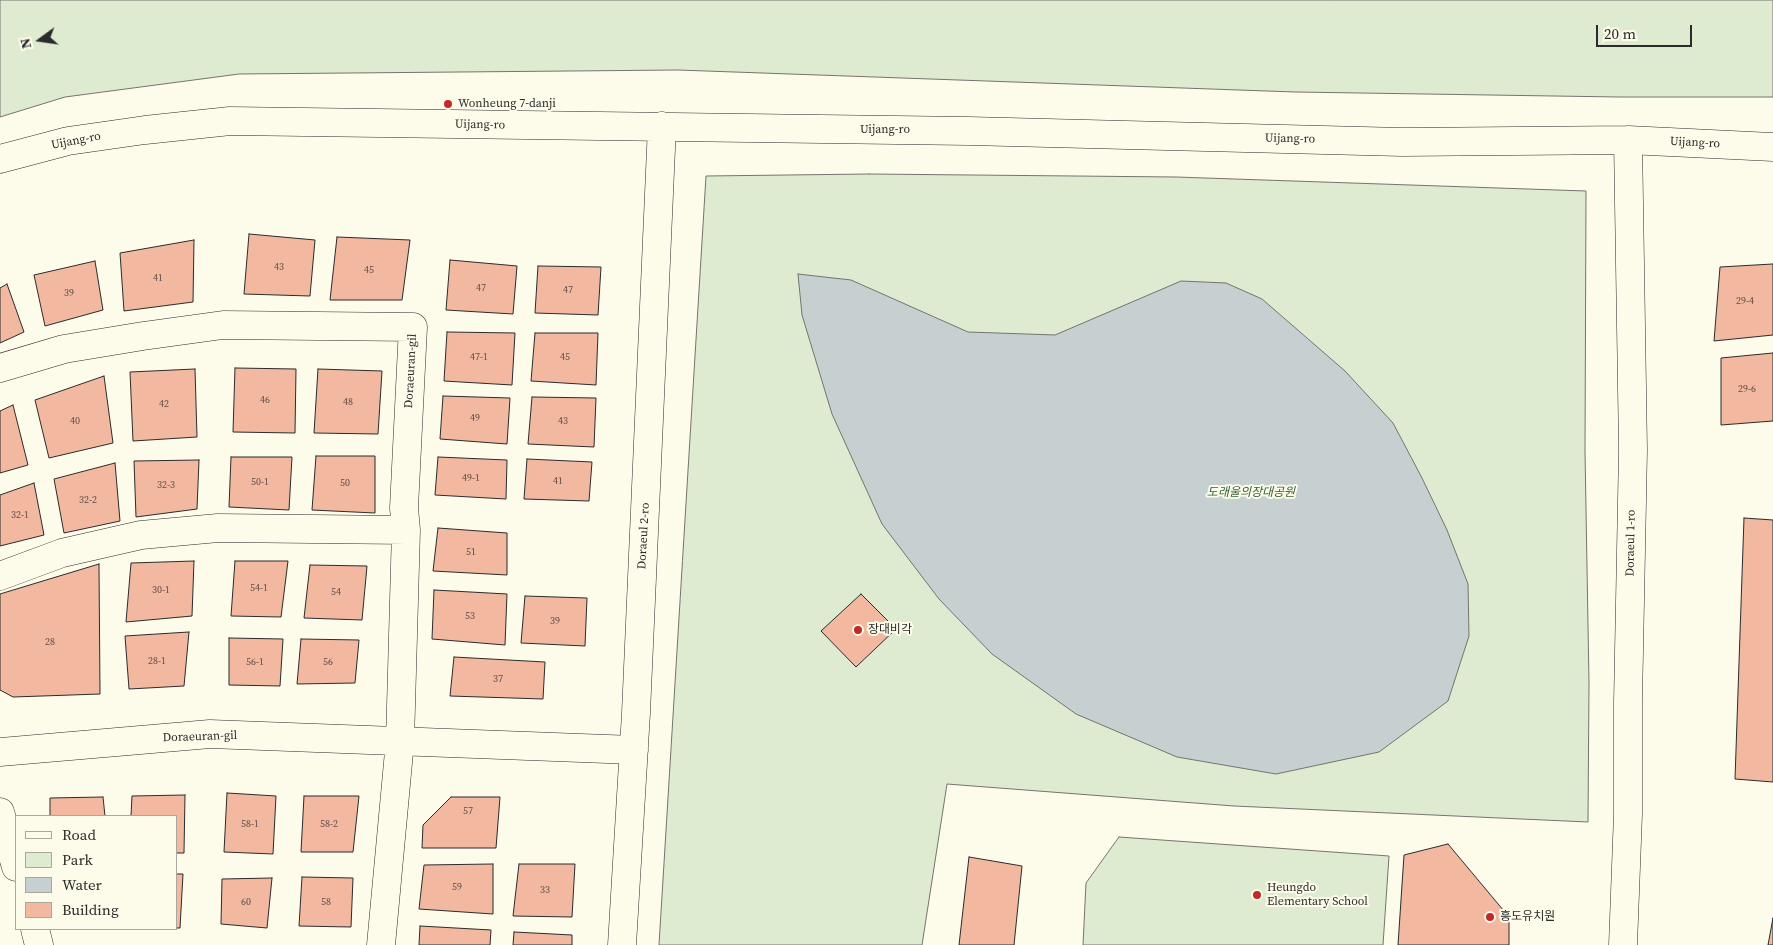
<!DOCTYPE html>
<meta charset="utf-8">
<style>
body{margin:0}
#map{position:relative;width:1773px;height:945px;overflow:hidden;background:#fdfbea;font-family:"Source Serif 4",serif}
canvas{display:block}
.legend{position:absolute;left:15px;top:815px;width:162px;height:115px;box-sizing:border-box;background:#fdfbea;border:1px solid #a9a89e;margin:0;padding:6px 9px;list-style:none;font-size:15px;color:#2b2b2b}
.legend li{display:flex;align-items:center;gap:10px;height:25px}
.legend b{width:25px;border:1px solid #a9a89e}
.north{position:absolute;left:15px;top:15px;width:50px;height:50px;-webkit-text-stroke:4px #fdfbea;paint-order:stroke;rotate:256deg;font-size:14px;font-weight:700;line-height:20px;text-align:center;color:#2b2b2b}
.north::after{content:'';display:block;margin:auto;width:18px;height:22px;background:#2b2b2b;clip-path:polygon(50% 0,100% 100%,50% 72%,0 100%)}
.scale{position:absolute;left:1596px;top:25px;width:96px;height:22px;box-sizing:border-box;border:2px solid #2b2b2b;border-top:0;padding-left:6px;font-size:15px;line-height:18px;white-space:nowrap;color:#2b2b2b;-webkit-text-stroke:4px #fdfbea;paint-order:stroke}
</style>
<div id="map">
<canvas width="1773" height="945"></canvas>
<ul class="legend">
<li><b style="height:6px;background:#fdfbea"></b>Road</li>
<li><b style="height:14px;background:#deebd1"></b>Park</li>
<li><b style="height:14px;background:#c7d0d0"></b>Water</li>
<li><b style="height:14px;background:#f2b8a0"></b>Building</li>
</ul>
<div class="north">N</div>
<div class="scale">20 m</div>
</div>
<script>
const g = document.querySelector('canvas').getContext('2d');
g.lineJoin = 'round';
function fillPath(path, color) { g.fillStyle = color; g.fill(path, 'evenodd'); }
const shape = rows => new Path2D(rows.map(r => 'M' + r).join(''));
function strokePath(path, color, width, dash) { g.strokeStyle = color; g.lineWidth = width; g.lineCap = dash ? 'butt' : 'round'; g.setLineDash(dash || []); g.stroke(path); }
function drawText(font, color, halo, rows, align = 'center') {
  g.font = font + ' "Source Serif 4","Noto Sans KR",serif'; g.lineWidth = 4; g.setLineDash([]); g.textBaseline = 'middle'; g.strokeStyle = halo; g.fillStyle = color; for (const [text, x, y, turn = 0] of rows) {
    g.save(); g.translate(x, y); g.rotate((+turn || 0) * Math.PI / 180); g.textAlign = isNaN(turn) ? turn : align; if (halo) g.strokeText(text, 0, 0); g.fillText(text, 0, 0); g.restore();
  }
}
const green = shape([
 [0,0,1773,0,1773,97,1619,97,1295,92,678,70,239,74,65,97,0,117,0,0],
 [869,174,1176,177,1586,191,1585,451,1589,683,1588,822,1234,806,947,784,922,945,659,945,706,176,869,174],
 [1119,837,1389,856,1383,945,1083,945,1086,883,1119,837]
]);
fillPath(green, '#deebd1');
strokePath(green, '#74746e', 1);
const water = shape([
 [798,274,851,280,968,332,1055,335,1181,281,1226,283,1262,299,1345,371,1393,423,1422,478,1447,530,1468,584,1469,636,1448,701,1379,752,1276,774,1177,757,1076,714,992,654,939,599,882,524,832,414,802,315,798,274]
]);
fillPath(water, '#c7d0d0');
strokePath(water, '#74746e', 1);
const building = shape([
 [249,234,315,240,310,296,244,294,249,234],
 [337,237,410,240,402,300,330,300,337,237],
 [194,240,193,302,124,311,120,253,194,240],
 [450,260,517,266,513,314,446,310,450,260],
 [95,261,103,310,45,326,34,275,95,261],
 [1773,264,1773,335,1714,341,1720,267,1773,264],
 [538,266,601,267,598,315,535,313,538,266],
 [7,284,24,332,0,343,0,288,7,284],
 [447,332,515,333,512,385,444,381,447,332],
 [535,333,598,333,596,385,531,381,535,333],
 [1773,353,1773,421,1721,425,1721,358,1773,353],
 [235,368,296,369,295,433,233,432,235,368],
 [195,369,197,437,133,441,130,372,195,369],
 [318,369,382,371,378,434,314,433,318,369],
 [104,376,113,443,49,458,35,400,104,376],
 [443,396,510,398,507,444,440,439,443,396],
 [532,397,596,398,594,447,528,444,532,397],
 [13,405,28,465,0,473,0,411,13,405],
 [316,456,375,456,375,513,312,510,316,456],
 [231,457,292,457,289,510,229,507,231,457],
 [438,457,507,460,506,499,435,495,438,457],
 [527,459,592,462,589,501,524,499,527,459],
 [199,460,197,509,136,517,134,461,199,460],
 [115,463,120,521,64,533,54,479,115,463],
 [34,483,44,535,0,546,0,495,34,483],
 [1744,518,1773,520,1773,782,1735,779,1744,518],
 [438,528,507,533,507,575,433,571,438,528],
 [194,561,192,616,126,622,131,563,194,561],
 [235,561,288,561,281,617,231,616,235,561],
 [99,564,100,694,13,697,0,690,0,594,99,564],
 [310,565,367,566,362,620,304,618,310,565],
 [434,590,507,594,505,645,432,639,434,590],
 [861,594,896,629,856,667,821,631,861,594],
 [525,596,587,598,585,646,521,643,525,596],
 [189,632,184,686,129,689,125,636,189,632],
 [229,638,283,639,280,686,229,685,229,638],
 [301,639,359,640,355,683,297,684,301,639],
 [454,657,545,662,543,699,450,696,454,657],
 [227,793,276,796,273,854,224,852,227,793],
 [185,795,184,853,176,853,176,816,131,816,132,796,185,795],
 [304,796,359,796,353,852,301,852,304,796],
 [103,797,105,816,50,816,50,798,103,797],
 [451,797,500,797,496,848,422,848,423,825,451,797],
 [1448,844,1509,917,1509,945,1398,945,1404,855,1448,844],
 [969,857,1022,866,1014,945,959,945,969,857],
 [493,864,493,914,419,909,424,865,493,864],
 [519,864,575,864,572,917,513,916,519,864],
 [176,874,183,874,180,928,176,928,176,874],
 [302,877,353,878,351,927,299,926,302,877],
 [272,878,267,928,221,924,222,879,272,878],
 [1773,918,1773,945,1768,945,1773,918],
 [420,926,491,930,490,945,419,945,420,926],
 [514,932,572,935,572,945,513,945,514,932]
]);
fillPath(building, '#f2b8a0');
strokePath(building, '#2b2b2b', 1);
const minor = shape([
 [0,159,68,141,145,130,230,121,969,131,1402,142,1628,140,1773,147],
 [0,368,64,349,143,336,223,325,413,327,404,508,406,530,400,741,381,945],
 [0,576,62,553,141,535,218,528,406,530],
 [0,752,210,734,634,750],
 [0,812,16,867],
 [35,929,39,945],
 [622,945,636,713,662,126],
 [1623,945,1628,814,1628,702,1633,450,1628,140]
]);
strokePath(minor, '#2b2b2b', 29);
strokePath(minor, '#fdfbea', 28);
for (const [x, y, r, color] of [
 [448,104,5,"#c62828"],
 [858,630,5,"#c62828"],
 [1257,895,5,"#c62828"],
 [1490,917,5,"#c62828"]
]) { const dot = new Path2D(); dot.arc(x, y, r, 0, 2 * Math.PI); g.fillStyle = color; g.fill(dot); strokePath(dot, '#fdfbea', 2); }
drawText('10px', '#5d4e48', null, [
 ["43",279,267],
 ["45",369,270],
 ["41",158,278],
 ["47",481,288],
 ["47",568,290],
 ["39",69,293],
 ["29-4",1745,301],
 ["47-1",479,357],
 ["45",565,357],
 ["29-6",1747,389],
 ["46",265,400],
 ["48",348,402],
 ["42",164,404],
 ["49",475,418],
 ["40",75,421],
 ["43",563,421],
 ["49-1",471,478],
 ["41",558,481],
 ["50-1",260,482],
 ["50",345,483],
 ["32-3",166,485],
 ["32-2",88,500],
 ["32-1",20,515],
 ["51",471,552],
 ["54-1",259,588],
 ["30-1",161,590],
 ["54",336,592],
 ["53",470,616],
 ["39",555,621],
 ["28",50,642],
 ["28-1",157,661],
 ["56-1",255,662],
 ["56",328,662],
 ["37",498,679],
 ["57",468,811],
 ["58-1",250,824],
 ["58-2",329,824],
 ["59",457,887],
 ["33",545,890],
 ["60",246,902],
 ["58",326,902]
]);
drawText('12px', '#2b2b2b', '#fdfbea', [
 ["Wonheung 7-danji",458,104],
 ["장대비각",868,630],
 ["Heungdo",1267,888],
 ["Elementary School",1267,902],
 ["흥도유치원",1500,917]
], 'left');
drawText('12px', '#2b2b2b', '#fdfbea', [
 ["Uijang-ro",480,125,1],
 ["Uijang-ro",885,130],
 ["Uijang-ro",1290,139,1],
 ["Uijang-ro",76,141,-11],
 ["Uijang-ro",1695,143,3],
 ["Doraeuran-gil",411,371,-87],
 ["Doraeul 2-ro",644,536,-87],
 ["Doraeul 1-ro",1631,543,-89],
 ["Doraeuran-gil",200,737,-2]
]);
drawText('italic 12px', '#34623c', '#fdfbea', [
 ["도래울의장대공원",1251,493]
]);
</script>
